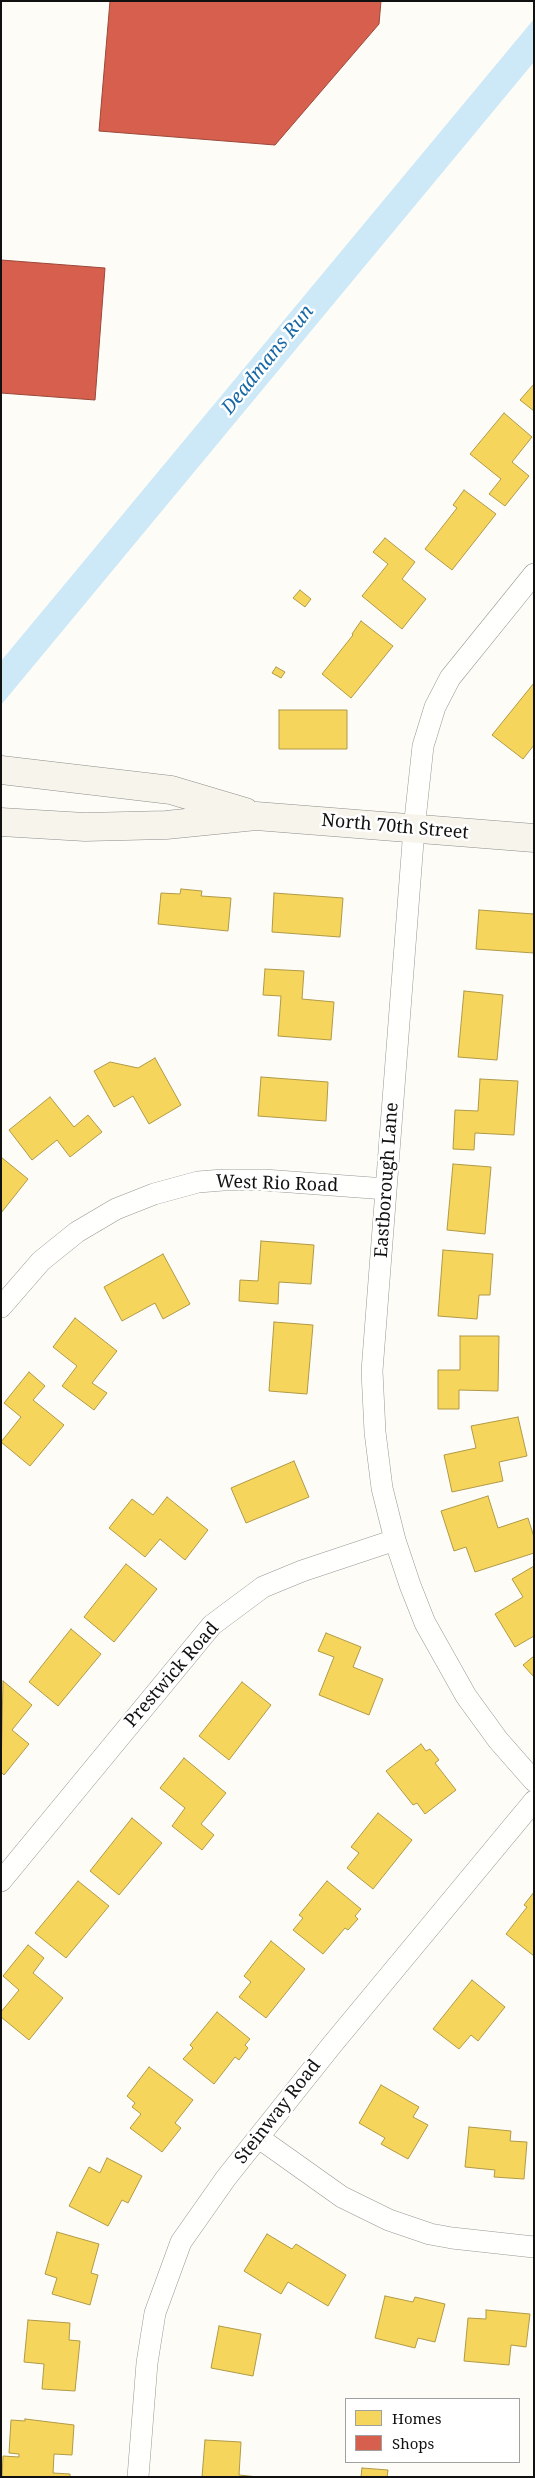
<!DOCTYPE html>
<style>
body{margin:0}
#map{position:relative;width:535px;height:2478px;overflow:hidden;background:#fdfcf7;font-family:"Noto Serif",serif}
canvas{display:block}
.frame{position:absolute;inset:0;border:2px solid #111;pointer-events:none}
.legend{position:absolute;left:345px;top:2398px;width:175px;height:65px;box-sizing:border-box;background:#fff;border:1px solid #a0a0a0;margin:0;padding:6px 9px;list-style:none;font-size:15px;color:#111}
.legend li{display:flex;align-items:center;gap:10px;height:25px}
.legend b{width:25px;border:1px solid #a0a0a0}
</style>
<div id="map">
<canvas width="535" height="2478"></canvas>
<div class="frame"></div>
<ul class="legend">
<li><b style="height:14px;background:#f6d55c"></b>Homes</li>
<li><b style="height:14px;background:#d6604d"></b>Shops</li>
</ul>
</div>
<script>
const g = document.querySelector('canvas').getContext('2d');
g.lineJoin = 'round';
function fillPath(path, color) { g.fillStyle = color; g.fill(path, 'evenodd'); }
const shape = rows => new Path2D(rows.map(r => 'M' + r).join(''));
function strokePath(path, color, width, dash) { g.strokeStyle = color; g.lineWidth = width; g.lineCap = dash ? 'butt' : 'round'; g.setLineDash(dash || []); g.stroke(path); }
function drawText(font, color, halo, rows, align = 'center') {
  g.font = font + ' "Noto Serif",serif'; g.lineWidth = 5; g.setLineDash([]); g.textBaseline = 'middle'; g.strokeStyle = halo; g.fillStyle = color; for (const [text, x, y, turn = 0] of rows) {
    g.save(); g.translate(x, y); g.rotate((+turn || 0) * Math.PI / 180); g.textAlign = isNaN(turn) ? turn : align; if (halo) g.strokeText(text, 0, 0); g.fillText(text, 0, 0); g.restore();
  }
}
fillPath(shape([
 [534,19,534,62,1,705,1,661]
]), '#cde8f7');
const homes = shape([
 [534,384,534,411,520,400,534,384],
 [504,413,532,437,512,462,529,476,505,506,489,494,501,479,470,454,504,413],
 [464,490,496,514,452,570,425,549,457,508,453,505,464,490],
 [385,538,415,562,402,579,426,599,402,629,362,596,388,564,373,552,385,538],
 [300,590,311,599,305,607,293,598,300,590],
 [361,621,393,646,351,698,322,674,353,635,352,634,361,621],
 [276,667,285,672,281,678,272,673,276,667],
 [534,683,534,745,523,759,492,735,534,683],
 [279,710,347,710,347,749,279,749,279,710],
 [181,889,202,891,201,896,231,898,228,931,158,924,161,893,180,894,181,889],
 [274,893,343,898,340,937,272,932,274,893],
 [479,910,534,914,534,953,476,949,479,910],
 [265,969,304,971,302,999,334,1002,331,1040,278,1036,281,996,263,995,265,969],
 [464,991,503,995,497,1060,458,1057,464,991],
 [155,1058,181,1105,149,1124,133,1096,114,1107,94,1071,110,1062,138,1068,155,1058],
 [261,1077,328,1082,326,1121,258,1116,261,1077],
 [480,1079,518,1081,514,1135,475,1133,474,1150,453,1149,455,1110,478,1111,480,1079],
 [50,1097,74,1127,88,1115,102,1132,70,1157,57,1140,32,1160,9,1130,50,1097],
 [1,1157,28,1179,1,1213,1,1157],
 [453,1164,491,1167,485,1234,447,1230,453,1164],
 [261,1241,314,1245,311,1284,279,1282,278,1304,239,1301,240,1280,258,1281,261,1241],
 [443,1250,493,1254,490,1295,479,1295,477,1319,438,1316,443,1250],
 [163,1254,190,1304,163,1319,155,1303,122,1321,104,1287,163,1254],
 [75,1318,117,1351,92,1383,107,1393,94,1410,62,1386,77,1366,53,1347,75,1318],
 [274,1322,313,1325,307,1394,269,1391,274,1322],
 [460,1336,499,1336,498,1391,459,1390,459,1409,438,1409,438,1370,460,1370,460,1336],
 [29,1372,45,1386,33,1400,64,1425,30,1466,1,1442,21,1417,4,1403,29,1372],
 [518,1417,527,1456,499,1462,503,1481,452,1492,444,1455,476,1448,471,1426,518,1417],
 [294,1461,309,1497,246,1523,231,1488,294,1461],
 [488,1496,498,1528,528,1518,534,1537,534,1553,475,1572,466,1547,454,1551,441,1511,488,1496],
 [167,1497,208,1530,185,1560,160,1539,145,1557,109,1528,132,1499,153,1515,167,1497],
 [126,1564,157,1589,114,1642,84,1617,126,1564],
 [534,1566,534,1636,515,1647,495,1614,523,1597,512,1579,534,1566],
 [71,1629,101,1654,58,1706,29,1682,71,1629],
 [326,1633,361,1647,353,1667,383,1679,369,1715,319,1695,334,1657,318,1651,326,1633],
 [534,1656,534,1677,523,1665,534,1656],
 [3,1681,32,1705,12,1730,29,1744,4,1775,1,1772,3,1681],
 [242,1682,271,1705,229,1760,199,1736,242,1682],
 [421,1744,426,1751,430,1749,439,1760,435,1763,456,1790,425,1814,417,1803,413,1805,386,1771,421,1744],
 [184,1758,226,1793,201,1824,214,1835,202,1850,172,1826,185,1808,160,1788,184,1758],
 [378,1813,412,1840,373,1889,347,1868,359,1853,351,1847,378,1813],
 [132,1818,162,1843,119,1895,90,1871,132,1818],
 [78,1881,109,1906,66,1958,35,1933,78,1881],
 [327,1881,361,1909,355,1916,358,1919,348,1930,345,1928,323,1954,293,1930,303,1918,299,1915,327,1881],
 [534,1892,534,1956,506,1934,527,1907,524,1905,534,1892],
 [271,1941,305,1969,266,2018,239,1997,251,1982,244,1976,271,1941],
 [28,1945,44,1958,33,1973,63,1998,29,2040,1,2017,1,2012,19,1990,3,1976,28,1945],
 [472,1980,505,2007,478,2041,471,2035,459,2049,433,2029,472,1980],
 [217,2012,250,2039,245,2045,248,2048,239,2060,235,2057,214,2084,183,2059,193,2048,190,2045,217,2012],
 [149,2067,193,2100,175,2123,181,2128,162,2152,130,2128,141,2114,132,2107,135,2103,127,2096,149,2067],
 [381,2085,419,2107,413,2117,428,2125,408,2159,381,2144,385,2138,359,2123,381,2085],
 [469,2127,511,2131,510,2141,527,2142,524,2179,494,2177,495,2170,465,2167,469,2127],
 [107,2158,142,2176,128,2203,122,2200,108,2226,69,2206,89,2167,100,2173,107,2158],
 [57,2232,99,2244,91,2273,98,2275,90,2305,52,2294,57,2278,45,2274,57,2232],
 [267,2234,292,2249,296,2244,346,2275,328,2306,288,2282,281,2294,244,2271,267,2234],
 [385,2296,413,2302,415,2297,445,2304,435,2342,418,2338,415,2348,375,2338,385,2296],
 [486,2310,530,2314,526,2347,511,2345,509,2365,464,2361,468,2318,486,2319,486,2310],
 [28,2320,70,2323,69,2340,80,2341,75,2391,42,2389,44,2364,24,2362,28,2320],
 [219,2326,261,2334,253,2376,211,2368,219,2326],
 [25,2419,74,2425,72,2455,54,2454,53,2473,70,2474,70,2477,2,2477,3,2456,19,2457,19,2454,9,2453,11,2420,25,2421,25,2419],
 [205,2440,241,2442,239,2475,258,2477,202,2477,205,2440],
 [362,2468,388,2470,387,2477,361,2477,362,2468]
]);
fillPath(homes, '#f6d55c');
strokePath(homes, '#b19a46', 1);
const shops = shape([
 [110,1,381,1,379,24,275,145,99,131,110,1],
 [1,260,105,268,95,400,1,393,1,260]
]);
fillPath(shops, '#d6604d');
strokePath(shops, '#9b483b', 1);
const minor = shape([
 [534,574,450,678,435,707,423,746,414,829,372,1371,375,1432,382,1488,395,1540,410,1585,425,1623,466,1696,498,1740,534,1781],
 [1,1307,41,1261,77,1232,116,1209,154,1194,198,1182,223,1180,264,1180,386,1189],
 [1,1881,212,1625,263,1587,302,1571,395,1540],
 [259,2138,342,2197,389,2220,430,2234,452,2238,534,2247],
 [138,2477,147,2363,155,2313,181,2242,226,2178,331,2046,534,1801]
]);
const secondary = shape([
 [1,770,171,790,245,812],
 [1,822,85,827,166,825,256,816,534,838]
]);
strokePath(minor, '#979795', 22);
strokePath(secondary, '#8e8d8b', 29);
strokePath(minor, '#fffffe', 21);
strokePath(secondary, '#f6f4eb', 28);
drawText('18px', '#111', '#fff', [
 ["North 70th Street",395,827,5],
 ["Eastborough Lane",387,1180,-86],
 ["West Rio Road",277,1184,2],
 ["Prestwick Road",172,1675,-49],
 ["Steinway Road",278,2112,-52]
]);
drawText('italic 19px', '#1768a6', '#fff', [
 ["Deadmans Run",268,360,-51]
]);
</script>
